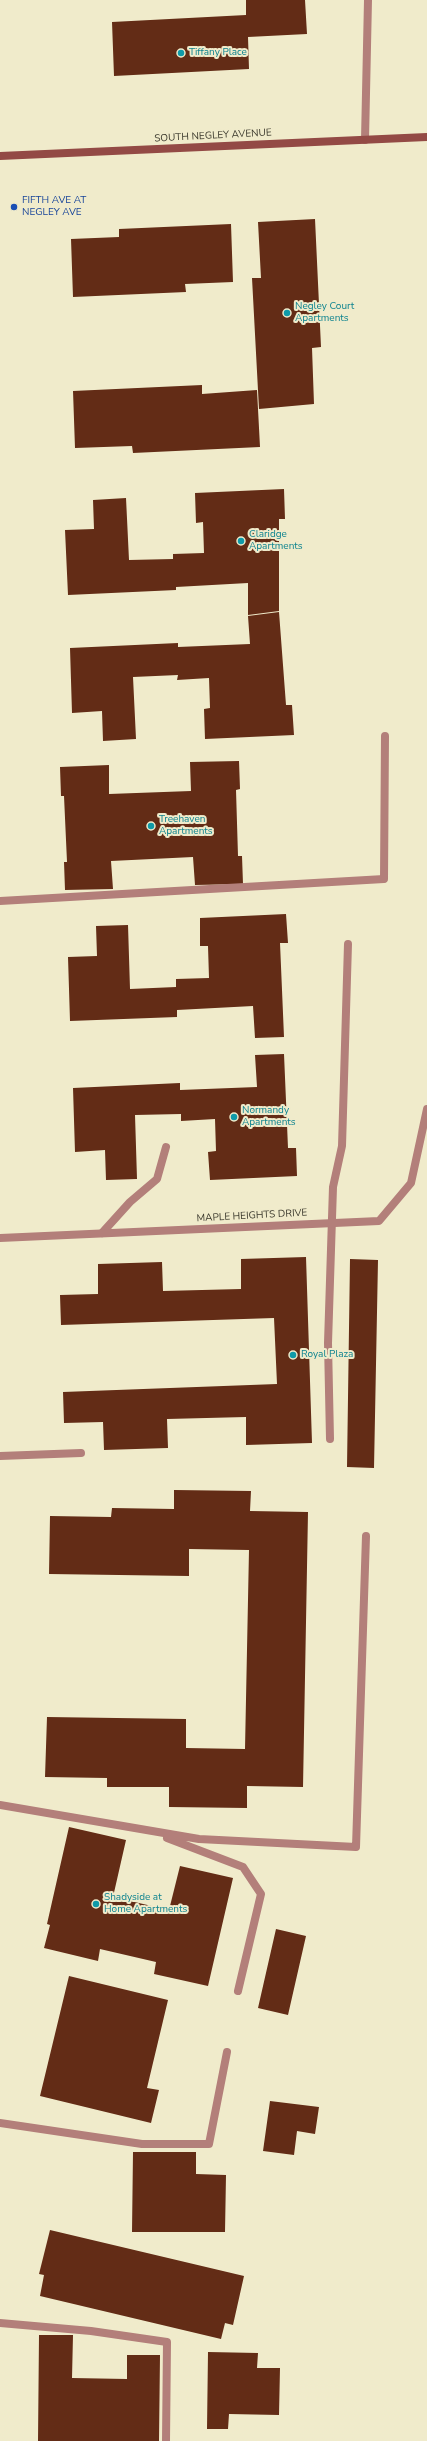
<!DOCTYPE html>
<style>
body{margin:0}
canvas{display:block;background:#f0ebcb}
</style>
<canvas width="427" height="2441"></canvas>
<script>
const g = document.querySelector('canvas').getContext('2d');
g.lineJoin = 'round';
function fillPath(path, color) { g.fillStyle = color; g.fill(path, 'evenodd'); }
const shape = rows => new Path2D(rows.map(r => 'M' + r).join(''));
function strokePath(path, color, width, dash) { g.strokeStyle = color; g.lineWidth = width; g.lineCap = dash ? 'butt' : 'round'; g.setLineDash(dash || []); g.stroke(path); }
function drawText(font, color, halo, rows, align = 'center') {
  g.font = font + ' "Nunito Sans",sans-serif'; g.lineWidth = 4; g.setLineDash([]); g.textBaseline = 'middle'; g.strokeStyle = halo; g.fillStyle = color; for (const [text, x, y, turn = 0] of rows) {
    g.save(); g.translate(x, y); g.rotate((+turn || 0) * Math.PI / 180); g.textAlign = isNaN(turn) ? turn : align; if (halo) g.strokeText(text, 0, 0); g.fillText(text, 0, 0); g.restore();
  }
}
fillPath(shape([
 [246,0,305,0,307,34,248,37,249,69,114,76,112,22,246,15],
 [315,219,321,347,312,348,314,404,259,409,252,278,261,278,258,222],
 [231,224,233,282,185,284,186,292,73,297,71,239,119,237,119,229],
 [202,385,202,394,257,390,260,447,133,453,132,446,75,448,73,391],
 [284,489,285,519,279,519,279,611,248,615,248,583,176,587,176,590,68,595,65,530,94,529,93,500,126,498,129,560,173,559,173,554,204,553,203,522,196,523,195,493],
 [279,612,286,705,292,705,294,735,205,739,204,709,210,708,209,678,177,680,178,675,133,677,136,739,103,741,102,711,72,713,70,648,178,643,178,647,250,644,248,616],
 [239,761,240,789,236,790,238,856,242,856,243,884,195,885,193,857,111,861,113,889,65,890,64,862,67,862,64,796,61,796,60,767,109,765,109,794,191,791,190,762],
 [286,914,288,943,280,943,284,1037,255,1038,253,1006,177,1010,177,1017,70,1021,68,957,97,956,96,926,128,925,130,989,176,987,176,979,209,978,208,946,200,946,200,918],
 [284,1054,288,1148,296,1148,297,1176,210,1180,208,1152,216,1151,215,1119,181,1121,181,1114,135,1115,137,1179,106,1180,105,1150,75,1152,73,1088,180,1083,180,1090,257,1087,255,1055],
 [306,1257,312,1443,246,1445,246,1417,167,1419,168,1448,104,1450,103,1422,64,1423,63,1392,277,1384,274,1318,61,1325,60,1295,98,1294,98,1264,162,1262,163,1291,241,1289,241,1259],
 [350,1259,378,1260,374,1468,347,1467],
 [174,1490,251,1491,250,1511,308,1512,303,1787,247,1786,247,1808,169,1807,169,1787,107,1787,107,1778,45,1777,47,1717,186,1719,186,1748,245,1749,249,1550,189,1549,189,1576,49,1574,50,1516,111,1517,112,1508,174,1509],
 [69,1827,126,1840,113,1897,169,1910,180,1866,233,1878,208,1986,154,1974,156,1962,100,1949,98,1961,44,1948,50,1925,47,1924],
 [276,1929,306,1936,288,2015,258,2008],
 [69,1976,168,2000,147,2088,159,2090,151,2123,40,2096],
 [270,2101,319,2107,315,2134,297,2131,294,2155,263,2151],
 [133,2152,196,2152,196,2174,226,2175,225,2232,132,2232],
 [50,2230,244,2276,233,2325,225,2323,221,2339,40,2296,44,2275,39,2274],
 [39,2335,73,2335,72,2378,127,2379,127,2355,160,2355,159,2441,38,2441],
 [208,2352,258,2353,257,2368,280,2368,279,2415,229,2414,228,2429,207,2429]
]), '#632c16');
strokePath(shape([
 [365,140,368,0],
 [0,901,384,879,385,736],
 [102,1233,130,1202,157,1179,166,1147],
 [330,1439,328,1343,333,1187,342,1146,348,944],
 [0,1456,81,1453],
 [0,1805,199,1839,356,1847,366,1536],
 [167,1838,243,1867,261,1894,238,1991],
 [0,2123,142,2144,209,2144,227,2052],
 [0,2323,91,2331,167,2342,166,2441]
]), '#b37f7a', 8);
strokePath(shape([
 [0,1238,379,1221,411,1183,427,1109]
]), '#b37f7a', 8);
strokePath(shape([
 [0,156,427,137]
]), '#934a45', 8);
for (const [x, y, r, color] of [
 [181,53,4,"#0f9aa8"],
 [14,207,4,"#1a4fb4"],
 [287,313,4,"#0f9aa8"],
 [241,541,4,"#0f9aa8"],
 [151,826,4,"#0f9aa8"],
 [234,1117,4,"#0f9aa8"],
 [293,1355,4,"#0f9aa8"],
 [96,1904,4,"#0f9aa8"]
]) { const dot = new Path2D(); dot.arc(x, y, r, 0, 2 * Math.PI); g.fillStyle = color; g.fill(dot); strokePath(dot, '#f0ebcb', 1.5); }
drawText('10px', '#0d838f', '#f0ebcb', [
 ["Tiffany Place",189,53],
 ["Negley Court",295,307],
 ["Apartments",295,319],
 ["Claridge",249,535],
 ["Apartments",249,547],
 ["Treehaven",159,820],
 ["Apartments",159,832],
 ["Normandy",242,1111],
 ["Apartments",242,1123],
 ["Royal Plaza",301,1355],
 ["Shadyside at",104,1898],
 ["Home Apartments",104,1910]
], 'left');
drawText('10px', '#39372b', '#f0ebcb', [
 ["SOUTH NEGLEY AVENUE",213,136,-3],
 ["MAPLE HEIGHTS DRIVE",252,1216,-3]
]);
drawText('10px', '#164399', '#f0ebcb', [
 ["FIFTH AVE AT",22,201],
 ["NEGLEY AVE",22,213]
], 'left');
</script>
